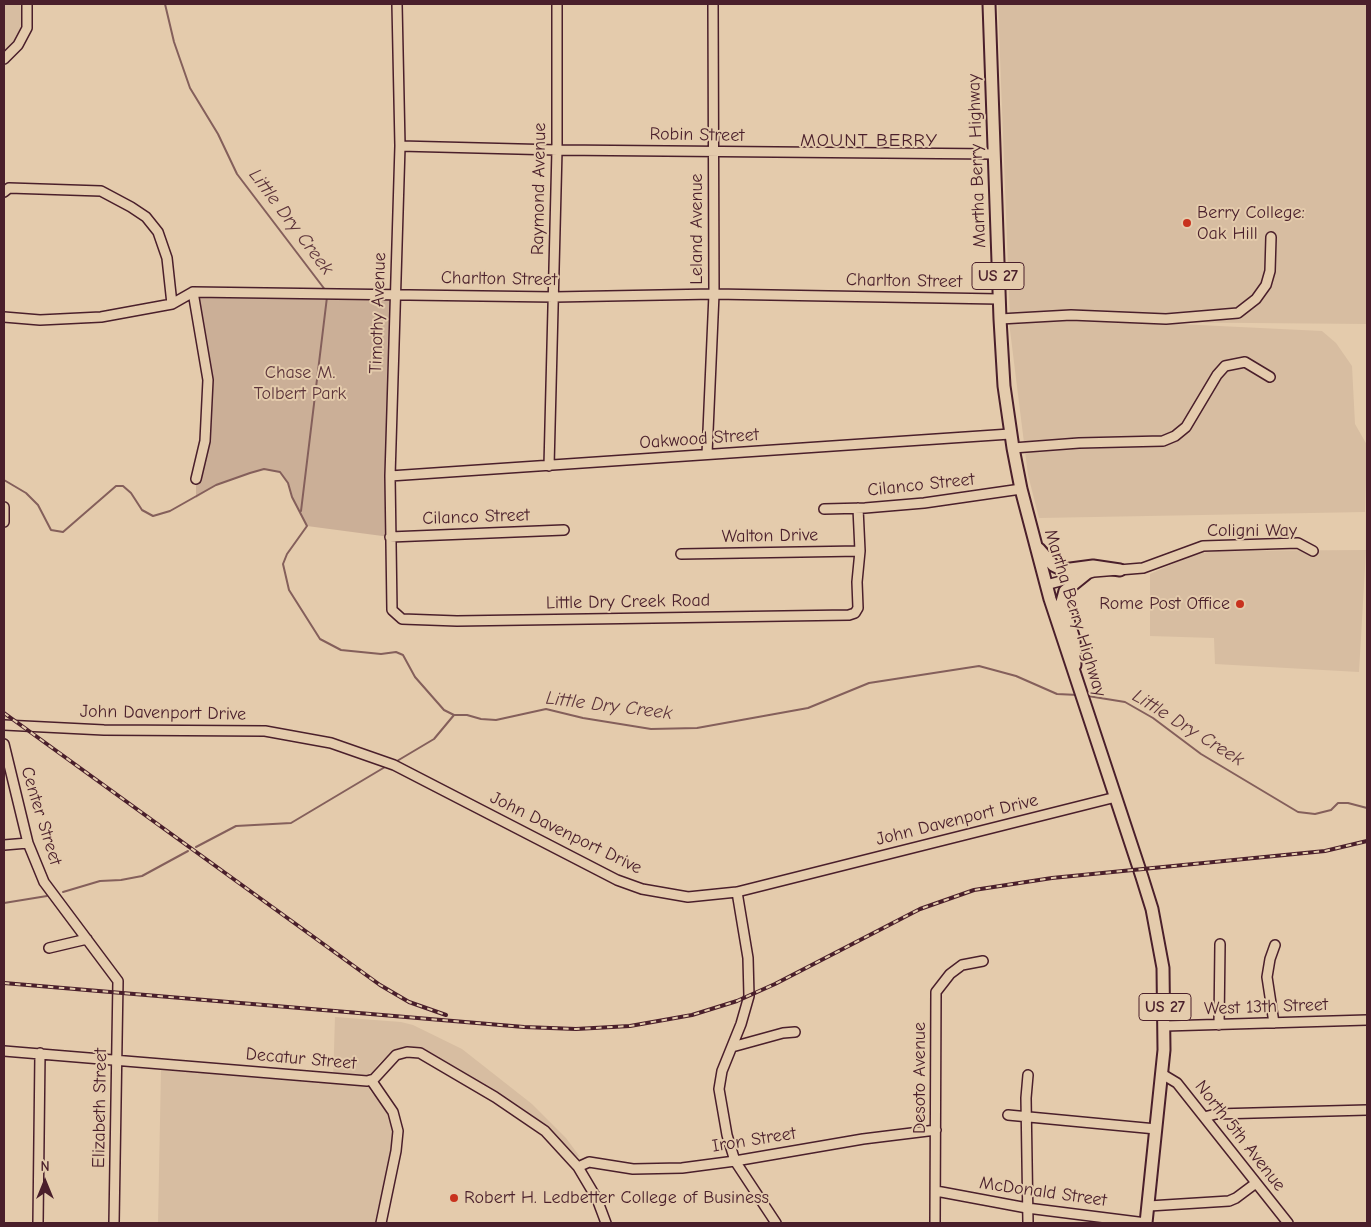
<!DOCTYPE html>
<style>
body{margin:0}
#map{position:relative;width:1371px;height:1227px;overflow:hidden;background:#e4cbac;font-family:"Comic Neue",sans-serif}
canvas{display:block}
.frame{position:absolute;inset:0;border:5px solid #4a1f2b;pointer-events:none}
.north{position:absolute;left:20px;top:1157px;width:50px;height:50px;-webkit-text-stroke:4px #e4cbac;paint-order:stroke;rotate:0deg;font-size:14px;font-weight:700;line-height:20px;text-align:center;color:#4a1f2b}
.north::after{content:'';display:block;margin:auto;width:18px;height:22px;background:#4a1f2b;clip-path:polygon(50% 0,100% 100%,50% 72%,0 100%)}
</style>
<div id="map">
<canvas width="1371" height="1227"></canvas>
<div class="frame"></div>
<div class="north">N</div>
</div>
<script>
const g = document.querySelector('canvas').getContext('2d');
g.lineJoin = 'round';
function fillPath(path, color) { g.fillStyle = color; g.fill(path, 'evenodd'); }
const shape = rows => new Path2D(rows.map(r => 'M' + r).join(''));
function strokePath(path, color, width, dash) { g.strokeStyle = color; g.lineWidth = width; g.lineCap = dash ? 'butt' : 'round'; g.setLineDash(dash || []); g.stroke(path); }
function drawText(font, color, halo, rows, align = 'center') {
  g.font = font + ' "Comic Neue",sans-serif'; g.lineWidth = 4; g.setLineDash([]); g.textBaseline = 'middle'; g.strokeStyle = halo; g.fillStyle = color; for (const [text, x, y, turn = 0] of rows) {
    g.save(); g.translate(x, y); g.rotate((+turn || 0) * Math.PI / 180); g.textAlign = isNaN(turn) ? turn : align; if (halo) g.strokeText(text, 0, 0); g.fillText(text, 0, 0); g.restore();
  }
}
fillPath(shape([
 [4,4,20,4,22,18,20,30,13,44,4,52],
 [998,4,1367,4,1367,324,1137,322,1322,331,1336,343,1352,366,1355,424,1367,445,1365,512,1039,518,1028,475,1009,322,1068,321,1010,320],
 [1366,550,1359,672,1215,664,1214,638,1150,636,1150,574,1195,554,1216,551],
 [335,1017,401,1022,413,1025,462,1049,532,1104,566,1138,580,1157,575,1156,548,1128,483,1084,424,1049,405,1047,396,1049,379,1063,372,1073,369,1073,370,1091,382,1103,389,1114,395,1135,376,1223,158,1223,161,1070,333,1082]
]), '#d7bda1');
fillPath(shape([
 [193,292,394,294,390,537,307,526,292,497,288,483,279,472,263,469,216,485,196,498,196,479,203,458,208,380]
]), '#cbaf97');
strokePath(shape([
 [165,4,174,42,190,88,218,134,237,174,326,291],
 [4,480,26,493,38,505,51,530,63,532,116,486,123,486,131,493,142,510,153,516,170,511,216,485,250,473,264,469,280,472,288,483,292,497,307,526,287,554,283,564,289,590,320,639,341,650,381,654,396,652,403,655,415,677,444,710,454,715,467,715,481,719,496,720,546,709,583,718,651,729,697,728,808,708,869,683,979,666,1016,676,1057,694,1078,695],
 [301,511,327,297],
 [1088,696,1125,702,1153,718,1201,754,1298,812,1315,814,1331,810,1338,803,1348,803,1367,808],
 [397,761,434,739,454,715],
 [196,847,236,826,291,823,385,767],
 [63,892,100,881,121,880,142,876,188,851],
 [4,903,47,896]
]), '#845f5b', 2);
const minor = shape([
 [397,4,400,146,390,476,392,610,402,619,457,621,849,615,855,613,858,608,857,582,860,551,858,508],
 [4,59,18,45,27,28,27,4],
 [400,146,557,150,994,154],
 [4,192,9,188,101,191,131,207,146,217,158,232,167,258,172,304],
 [193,292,208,380,205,441,196,479],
 [4,317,40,320,101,317,172,304,193,292,554,297,714,294,999,299],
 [1000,319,1071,315,1166,319,1238,313,1256,299,1266,285,1270,271,1271,237],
 [1013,448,1079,443,1163,441,1175,436,1186,427,1217,375,1225,366,1245,362,1270,377],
 [707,454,714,294,713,4],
 [549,466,557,150,557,4],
 [390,476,1010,434],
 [824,509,865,508,924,503,1021,489],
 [4,522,4,507],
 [390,537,564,530],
 [681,554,860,551],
 [1046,585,1094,572,1143,568,1203,546,1298,543,1313,551],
 [4,725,104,730,265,731,331,743,394,765,617,880,642,889,688,897,737,892,1116,797],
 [4,744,28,843,44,882,118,981,114,1223],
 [4,845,28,843],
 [737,892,748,958,749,996,741,1024,722,1071,719,1089,727,1135,735,1161,776,1223],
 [49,948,87,939],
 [1274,1023,1267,977,1270,959,1275,945],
 [1219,1025,1220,944],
 [1165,1026,1367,1020],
 [732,1047,783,1033,795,1032],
 [4,1051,367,1081,374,1079,396,1055,407,1052,420,1053,495,1097,545,1131,578,1167,597,1199,606,1223],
 [1162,1074,1177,1083,1288,1223],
 [1028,1075,1026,1098,1028,1223],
 [371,1080,393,1112,398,1131,396,1151,381,1223],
 [1008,1115,1156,1129],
 [1204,1117,1216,1114,1367,1110],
 [578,1167,589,1162,633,1169,682,1168,735,1161,863,1139,936,1130],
 [936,1191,1027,1208,1146,1223],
 [1149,1206,1229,1201,1236,1198,1256,1183],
 [38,1223,40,1053],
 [935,1223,936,992,950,974,962,965,983,961]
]);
const major = shape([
 [989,4,1000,319,1004,386,1013,448,1021,489,1050,599,1142,877,1152,909,1163,968,1164,1050,1146,1223],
 [1039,549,1053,565,1063,570,1093,566,1120,570],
 [1075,665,1074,639,1062,602,1065,591,1086,574]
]);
strokePath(minor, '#4a1f2b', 12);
strokePath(major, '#4a1f2b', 15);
strokePath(minor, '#e4cbac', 9);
strokePath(major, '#e4cbac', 11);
const rail = shape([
 [4,713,380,985,409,1002,446,1015],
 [4,983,524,1027,576,1029,630,1026,692,1015,737,1001,775,984,920,909,974,890,1052,878,1325,851,1367,841]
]);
strokePath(rail, '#4a1f2b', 4);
strokePath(rail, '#e4cbac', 2, [5.5]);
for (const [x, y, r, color] of [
 [1187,223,5,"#c8321e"],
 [1240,604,5,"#c8321e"],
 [454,1198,5,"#c8321e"]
]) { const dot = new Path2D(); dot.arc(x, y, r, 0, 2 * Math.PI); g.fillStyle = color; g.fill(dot); strokePath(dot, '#e4cbac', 2); }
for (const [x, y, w] of [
 [998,276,52],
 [1165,1007,52]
]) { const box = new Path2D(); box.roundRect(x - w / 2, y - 13.5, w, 27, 4); g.fillStyle = '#e4cbac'; g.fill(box); strokePath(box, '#4a1f2b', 1); }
drawText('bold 16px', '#4a1f2b', null, [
 ["US 27",998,276],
 ["US 27",1165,1007]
]);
drawText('18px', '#4a1f2b', '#e4cbac', [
 ["Robin Street",697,135,1],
 ["Martha Berry Highway",977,161,-92],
 ["Raymond Avenue",539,189,-89],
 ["Leland Avenue",697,229,-90],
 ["Charlton Street",499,279,1],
 ["Charlton Street",904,281,1],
 ["Timothy Avenue",378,313,-88],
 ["Oakwood Street",699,439,-4],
 ["Cilanco Street",921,485,-6],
 ["Cilanco Street",476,517,-2],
 ["Coligni Way",1252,531],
 ["Walton Drive",770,536,-1],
 ["Little Dry Creek Road",628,602,-1],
 ["Martha Berry Highway",1075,613,73],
 ["John Davenport Drive",163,713,1],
 ["Center Street",41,816,73],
 ["John Davenport Drive",957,820,-14],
 ["John Davenport Drive",566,833,26],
 ["West 13th Street",1266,1007,-2],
 ["Decatur Street",301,1059,5],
 ["Desoto Avenue",920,1078,-90],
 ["Elizabeth Street",100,1108,-89],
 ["North 5th Avenue",1240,1136,52],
 ["Iron Street",754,1140,-9],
 ["McDonald Street",1043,1192,8]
]);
drawText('18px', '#4a1f2b', '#e4cbac', [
 ["Berry College:",1197,213],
 ["Oak Hill",1197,234],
 ["Rome Post Office",1230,604,"right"],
 ["Robert H. Ledbetter College of Business",464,1198]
], 'left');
drawText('18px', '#5d353b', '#e4cbac', [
 ["Chase M.",300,373],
 ["Tolbert Park",300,394]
]);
g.letterSpacing = '1px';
drawText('19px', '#4a1f2b', '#e4cbac', [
 ["MOUNT BERRY",869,141]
]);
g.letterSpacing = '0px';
drawText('italic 19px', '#5d343b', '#e4cbac', [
 ["Little Dry Creek",291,222,53],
 ["Little Dry Creek",609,706,7],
 ["Little Dry Creek",1188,728,32]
]);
</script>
